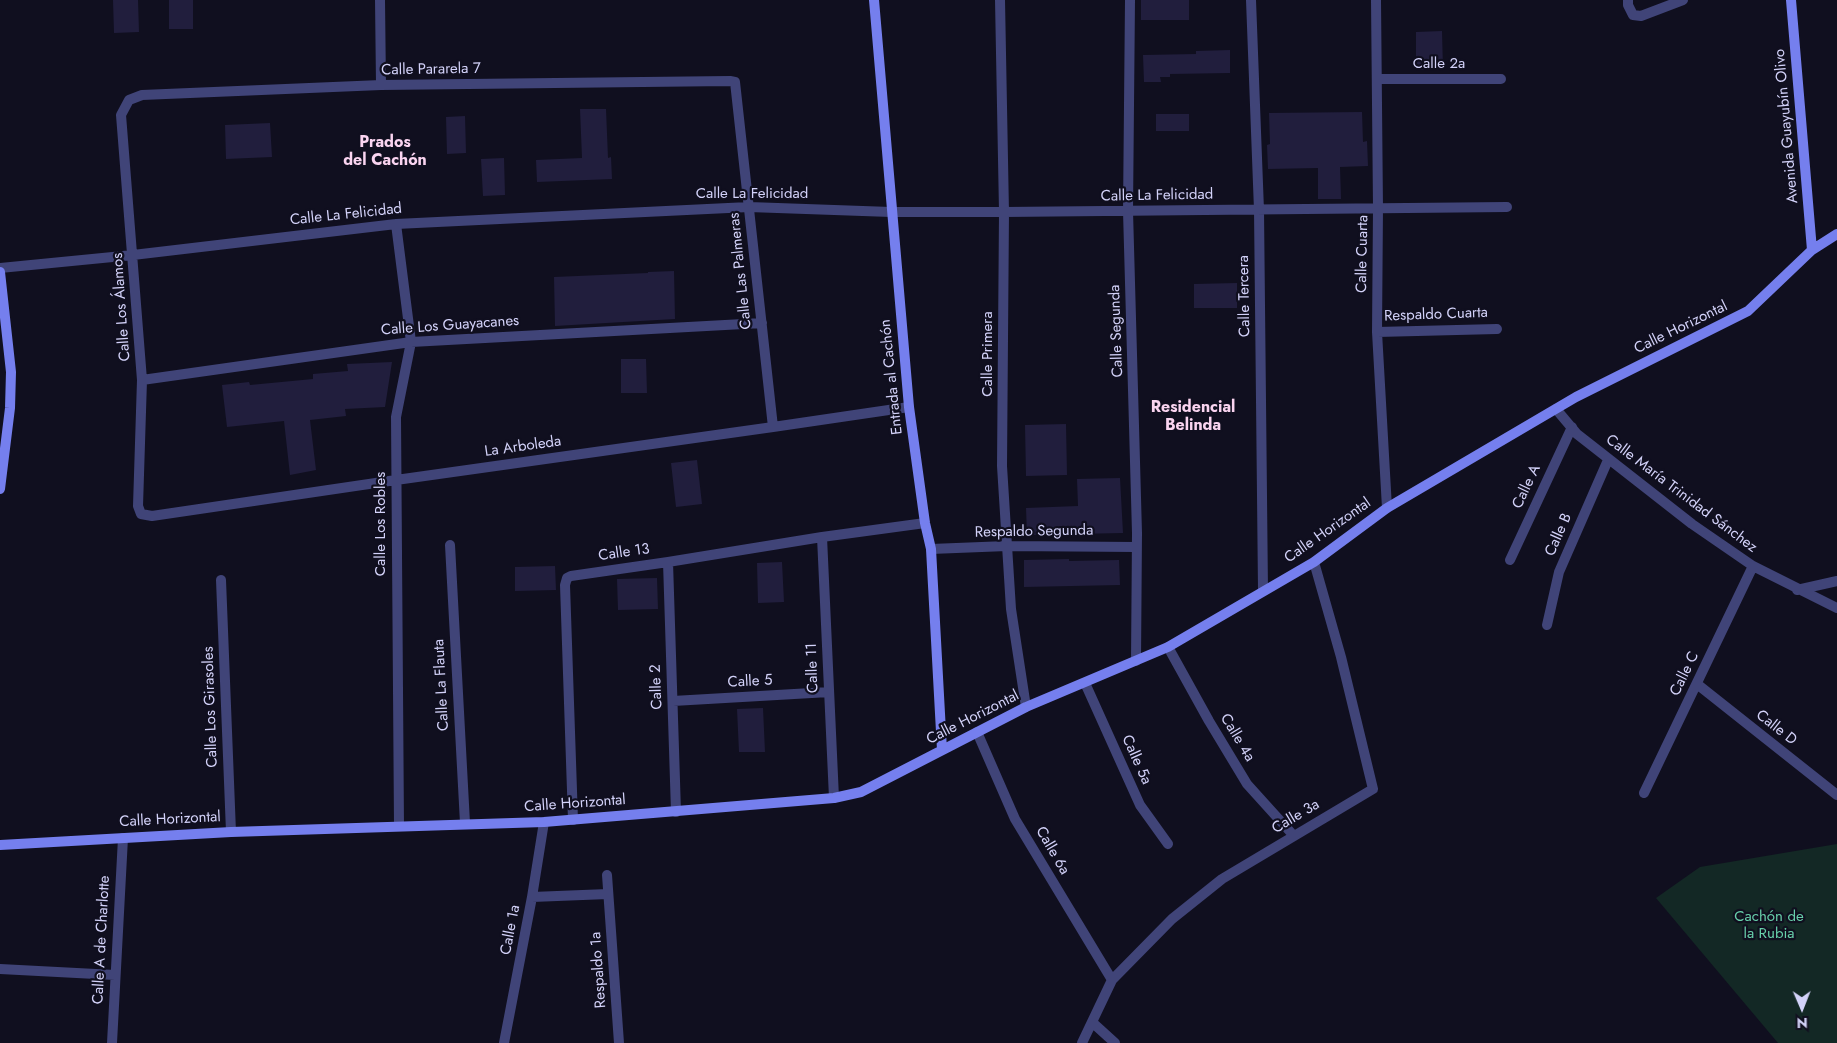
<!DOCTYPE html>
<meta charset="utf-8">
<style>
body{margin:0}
#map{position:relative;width:1837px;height:1043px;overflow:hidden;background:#100f1f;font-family:Jost,sans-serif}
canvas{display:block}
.north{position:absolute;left:1777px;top:983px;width:50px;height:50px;-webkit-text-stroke:4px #100f1f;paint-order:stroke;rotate:179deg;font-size:14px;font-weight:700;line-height:20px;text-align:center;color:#d3d2f9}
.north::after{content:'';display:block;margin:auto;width:18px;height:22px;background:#d3d2f9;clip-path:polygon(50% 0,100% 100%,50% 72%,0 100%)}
</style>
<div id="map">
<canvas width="1837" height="1043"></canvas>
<div class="north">N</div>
</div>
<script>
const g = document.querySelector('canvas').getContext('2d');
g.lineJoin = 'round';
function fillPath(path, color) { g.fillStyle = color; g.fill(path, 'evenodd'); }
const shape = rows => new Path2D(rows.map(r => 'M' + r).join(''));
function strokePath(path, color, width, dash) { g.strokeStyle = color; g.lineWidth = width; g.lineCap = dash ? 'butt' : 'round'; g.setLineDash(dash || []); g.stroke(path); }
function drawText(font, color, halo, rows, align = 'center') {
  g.font = font + ' Jost,sans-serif'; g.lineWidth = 4.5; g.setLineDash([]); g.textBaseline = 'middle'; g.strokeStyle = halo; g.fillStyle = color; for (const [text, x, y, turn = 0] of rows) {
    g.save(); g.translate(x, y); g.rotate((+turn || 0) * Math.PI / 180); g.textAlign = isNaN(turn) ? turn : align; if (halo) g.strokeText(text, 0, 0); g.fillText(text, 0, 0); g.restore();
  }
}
fillPath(shape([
 [1837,844,1837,1043,1778,1043,1656,898,1700,867]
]), '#132825');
fillPath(shape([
 [113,0,138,0,139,32,114,33],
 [169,0,193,0,193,29,169,29],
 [1141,0,1189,0,1189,20,1141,20],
 [1442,31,1443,69,1416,70,1416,32],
 [1230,50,1230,73,1170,74,1170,77,1160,77,1161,82,1144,82,1143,55,1196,54,1196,51],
 [580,109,606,109,608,158,611,157,612,179,537,182,536,160,582,158],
 [1362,112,1363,142,1367,141,1368,166,1340,167,1341,199,1318,199,1318,168,1268,169,1267,145,1270,144,1269,113],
 [1156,114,1189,114,1189,131,1156,131],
 [465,116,466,153,447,154,446,117],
 [270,123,272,157,226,159,225,125],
 [504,158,505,195,483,196,481,159],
 [674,271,675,319,555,326,554,277,648,273,648,272],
 [1237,283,1237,308,1194,308,1194,284],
 [621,359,646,359,647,393,621,393],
 [392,362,385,407,345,409,346,416,310,420,316,470,290,475,284,421,227,427,222,385,249,382,250,385,313,379,313,374,348,371,347,364],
 [1066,424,1067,475,1026,476,1025,425],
 [697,460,702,504,676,507,671,463],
 [1120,478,1123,533,1027,535,1026,508,1078,506,1077,479],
 [1069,559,1069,561,1119,560,1120,585,1024,587,1024,560],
 [782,562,784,602,758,603,757,563],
 [555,566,556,590,515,591,515,567],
 [657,578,658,609,618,610,617,579],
 [763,708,765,752,739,752,737,709]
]), '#211e3d');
strokePath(shape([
 [380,0,381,85],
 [1000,0,1004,212,1002,466,1011,609,1026,707],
 [1130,0,1128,211,1137,533,1136,661],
 [1251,0,1259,210,1263,591],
 [1376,0,1378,208,1377,332,1387,508],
 [1628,0,1628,5,1633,15,1641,16,1683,0],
 [1377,79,1501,79],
 [396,224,411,342,396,417,399,826],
 [0,268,133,255,396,224,749,207,891,212,1004,212,1507,207],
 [1377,332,1497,329],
 [142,380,411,342,762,323],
 [1556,409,1577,434,1692,524,1753,566,1837,608],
 [773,427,735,82,730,81,381,85,142,95,129,100,121,115,142,380,138,506,141,514,152,516,396,480,773,427,909,407],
 [822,537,834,798],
 [450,545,465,823],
 [931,549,1007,546,1136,547],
 [1510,560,1572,427],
 [668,562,676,812],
 [221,580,231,832],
 [1797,590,1837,581],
 [1547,625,1559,572,1608,460],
 [1168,647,1209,721,1247,784,1294,836],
 [1085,683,1140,805,1168,844],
 [1697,684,1837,795],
 [673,701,829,692],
 [977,732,1015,819,1112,980],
 [1644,793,1753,566],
 [573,820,565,585,567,578,571,576,668,562,822,537,925,523],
 [607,875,619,1043],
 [532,897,608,894],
 [0,969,115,975],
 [1093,1023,1115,1043],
 [112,1043,123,838],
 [504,1043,532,897,544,822],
 [1082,1043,1112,980,1172,919,1222,879,1373,789,1341,657,1314,562]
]), '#404478', 10);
strokePath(shape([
 [874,0,909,407,925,523,931,549,942,750],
 [1791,0,1812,250],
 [0,272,11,372,10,408,0,489],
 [0,845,231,832,544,822,834,798,861,792,1026,707,1168,647,1314,562,1387,508,1576,397,1748,311,1812,250,1837,234]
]), '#757fee', 10);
drawText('15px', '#d3d2f9', '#100f1f', [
 ["Calle 2a",1439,64],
 ["Calle Pararela 7",431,70,-1],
 ["Avenida Guayubín Olivo",1787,126,-95],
 ["Calle La Felicidad",752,194],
 ["Calle La Felicidad",1157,196,-1],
 ["Calle La Felicidad",346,215,-6],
 ["Calle Cuarta",1363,254,-89],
 ["Calle Las Palmeras",741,271,-96],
 ["Calle Tercera",1245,296,-91],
 ["Calle Los Álamos",122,307,-94],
 ["Respaldo Cuarta",1436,315,-2],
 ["Calle Los Guayacanes",450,326,-4],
 ["Calle Horizontal",1681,328,-26],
 ["Calle Segunda",1117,331,-92],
 ["Calle Primera",988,354,-90],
 ["Entrada al Cachón",892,377,-96],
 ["La Arboleda",523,447,-8],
 ["Calle A",1527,487,-65],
 ["Calle María Trinidad Sánchez",1681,494,37],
 ["Calle Los Robles",381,524,-90],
 ["Calle Horizontal",1328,531,-35],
 ["Respaldo Segunda",1034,532,-1],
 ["Calle B",1559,535,-66],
 ["Calle 13",624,553,-8],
 ["Calle 11",813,668,-92],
 ["Calle C",1685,674,-64],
 ["Calle 5",750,682,-3],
 ["Calle La Flauta",442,685,-93],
 ["Calle 2",657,687,-92],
 ["Calle Los Girasoles",211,707,-92],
 ["Calle Horizontal",973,718,-27],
 ["Calle D",1776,728,38],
 ["Calle 4a",1237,738,59],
 ["Calle 5a",1136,760,66],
 ["Calle Horizontal",575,804,-4],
 ["Calle 3a",1296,817,-31],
 ["Calle Horizontal",170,820,-3],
 ["Calle 6a",1052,851,60],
 ["Calle 1a",511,930,-79],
 ["Calle A de Charlotte",102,940,-87],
 ["Respaldo 1a",599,970,-94]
]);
drawText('15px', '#68d0ab', '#100f1f', [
 ["Cachón de",1769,917],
 ["la Rubia",1769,934]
]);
drawText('bold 16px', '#fad4f0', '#100f1f', [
 ["Prados",385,143],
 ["del Cachón",385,161],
 ["Residencial",1193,408],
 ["Belinda",1193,426]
]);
</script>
